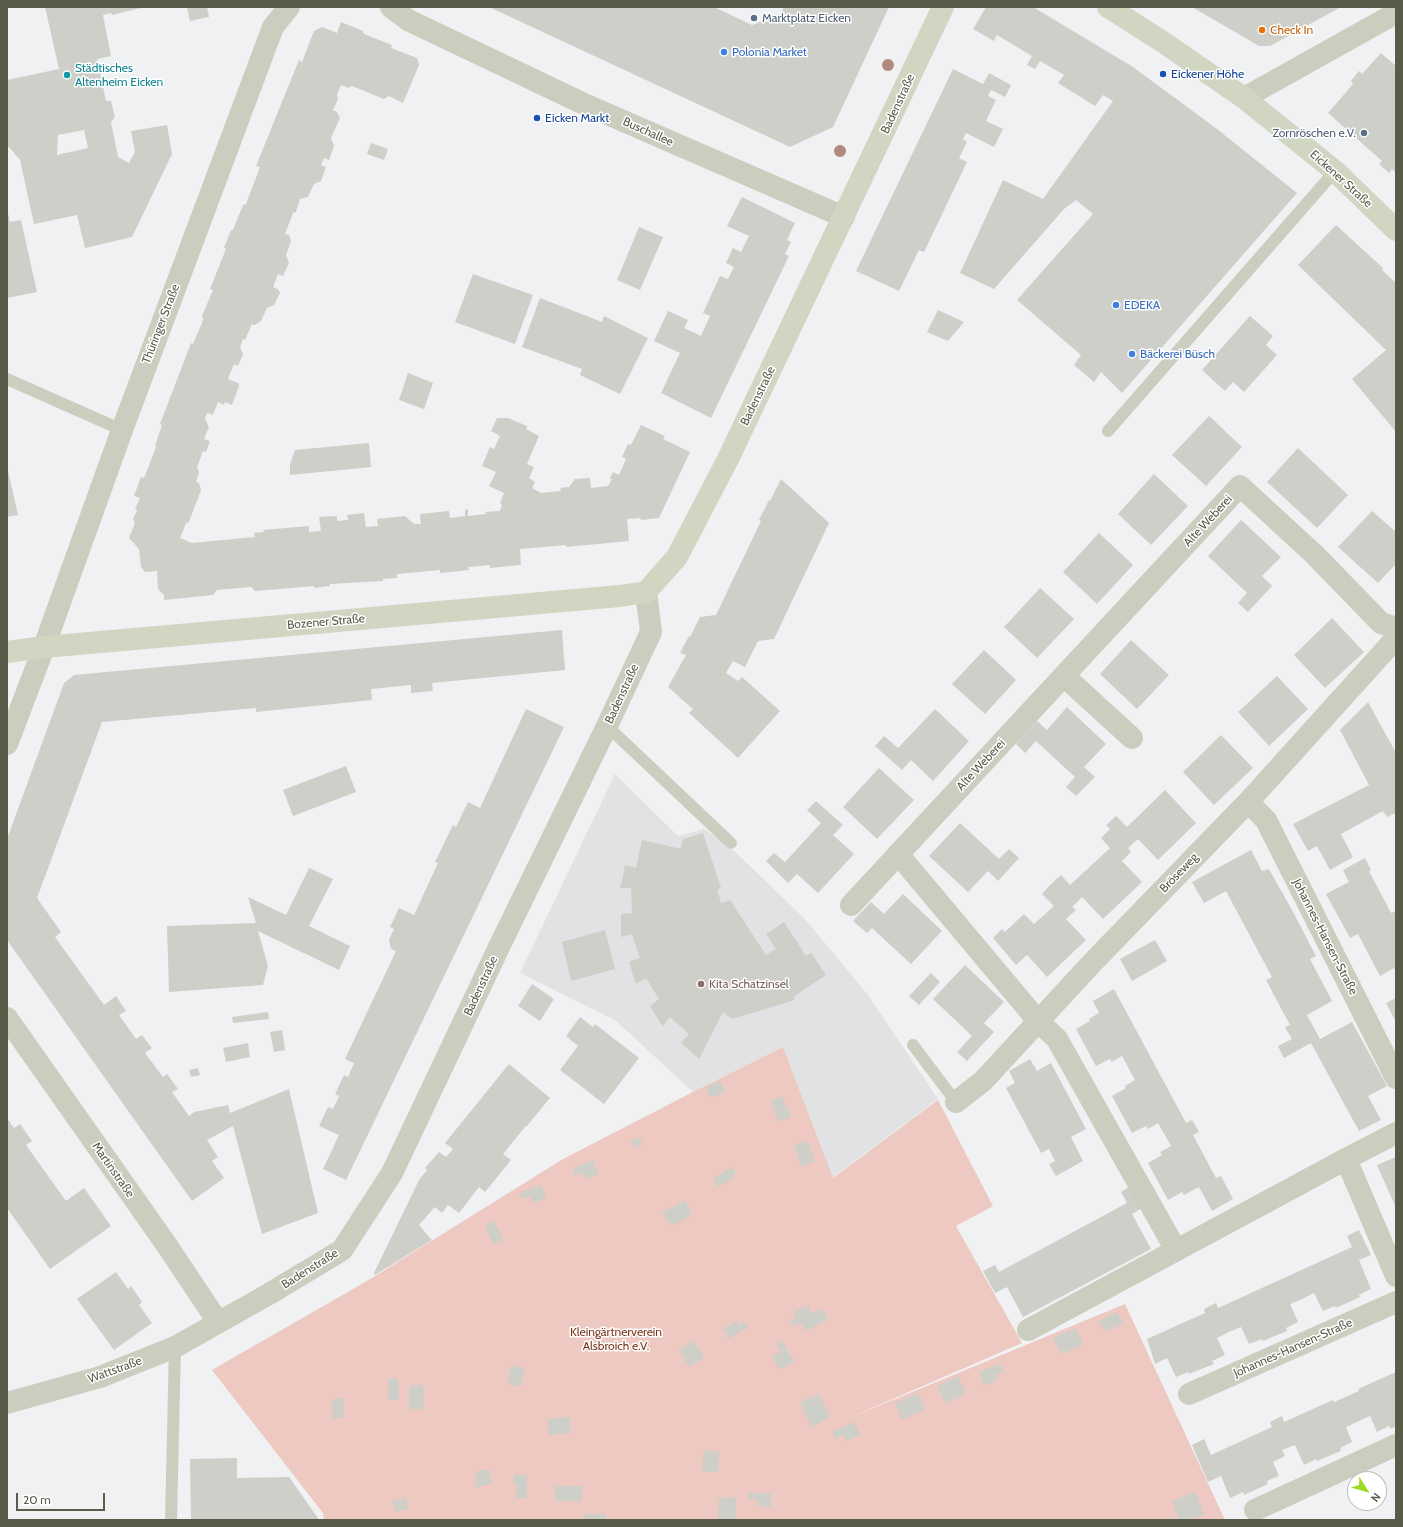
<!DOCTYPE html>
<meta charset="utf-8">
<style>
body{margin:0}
#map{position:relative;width:1403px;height:1527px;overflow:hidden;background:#f0f1f3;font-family:Cabin,sans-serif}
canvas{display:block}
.frame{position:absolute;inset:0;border:8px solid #585d49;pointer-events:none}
.north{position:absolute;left:1347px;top:1471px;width:40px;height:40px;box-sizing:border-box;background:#fff;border:1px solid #bcbeb6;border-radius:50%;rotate:127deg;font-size:11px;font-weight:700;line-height:16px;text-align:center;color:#585d49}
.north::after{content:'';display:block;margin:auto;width:14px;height:18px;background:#9cd924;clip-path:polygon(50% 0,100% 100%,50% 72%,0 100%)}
.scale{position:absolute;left:16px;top:1493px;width:89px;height:18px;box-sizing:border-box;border:2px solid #585d49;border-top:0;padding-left:5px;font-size:12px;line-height:14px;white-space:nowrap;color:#585d49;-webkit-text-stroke:3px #fff;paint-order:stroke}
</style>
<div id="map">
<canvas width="1403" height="1527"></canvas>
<div class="frame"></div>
<div class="north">N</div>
<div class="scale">20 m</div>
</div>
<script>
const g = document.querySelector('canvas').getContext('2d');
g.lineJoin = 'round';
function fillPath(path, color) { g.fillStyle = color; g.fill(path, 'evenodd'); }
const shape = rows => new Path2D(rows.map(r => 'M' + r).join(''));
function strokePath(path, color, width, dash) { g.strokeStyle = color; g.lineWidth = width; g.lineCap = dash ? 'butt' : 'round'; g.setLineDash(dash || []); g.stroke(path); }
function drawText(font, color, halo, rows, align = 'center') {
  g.font = font + ' Cabin,sans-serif'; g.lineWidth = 3; g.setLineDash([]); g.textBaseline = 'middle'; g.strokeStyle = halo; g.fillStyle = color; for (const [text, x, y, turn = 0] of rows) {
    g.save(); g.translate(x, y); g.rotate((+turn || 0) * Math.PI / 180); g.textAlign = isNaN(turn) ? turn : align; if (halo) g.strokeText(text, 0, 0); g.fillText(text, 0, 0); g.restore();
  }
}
fillPath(shape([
 [615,774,678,836,704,829,727,844,805,919,868,995,938,1099,832,1178,783,1047,693,1092,615,1020,520,973]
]), '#e1e2e4');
fillPath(shape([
 [783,1047,833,1178,938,1100,993,1206,956,1226,1022,1343,842,1421,1125,1304,1225,1520,324,1520,323,1513,212,1370,372,1278,563,1159,693,1092]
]), '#edc9c2');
fillPath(shape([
 [45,7,145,7,112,15,111,13,103,15,111,56,97,59,106,101,111,101,115,117,111,122,118,157,129,163,135,152,131,131,167,125,172,154,132,237,85,248,77,215,34,224,20,160,9,147,7,147,7,80,59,69],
 [84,130,88,148,57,155,58,135],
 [187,7,207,7,209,17,190,21],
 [489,7,714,7,752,25,781,14,784,7,889,7,833,127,790,147],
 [986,7,1033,7,1133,67,1217,129,1297,193,1122,393,1101,372,1094,382,1074,365,1081,355,1017,300,1093,214,1076,200,1064,209,994,289,960,273,1003,180,1043,199,1113,101,1103,95,1095,106,1058,83,1064,75,1040,61,1035,69,1027,65,1032,56,997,35,994,41,973,29],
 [1192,7,1341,7,1270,46,1259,46],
 [341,22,363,31,364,34,392,45,391,48,417,58,419,65,403,103,389,96,384,99,352,86,348,88,341,85,337,95,338,99,333,110,337,112,340,118,331,138,334,146,329,160,324,158,321,165,326,167,321,181,314,184,308,197,300,199,296,212,293,213,285,234,289,235,291,241,286,255,289,263,283,276,278,274,273,287,278,289,280,293,274,305,267,308,261,321,255,325,252,324,245,340,243,339,240,347,243,354,238,366,234,364,228,379,238,383,239,386,232,405,225,402,224,405,218,402,213,415,207,413,205,419,209,427,204,439,210,441,206,452,203,451,197,467,199,472,196,482,199,483,201,490,189,522,186,523,180,538,192,543,255,537,254,533,264,532,263,530,309,526,309,532,321,531,319,517,337,516,337,521,348,520,347,515,364,513,366,527,378,526,377,519,405,516,414,524,421,524,420,514,449,511,450,518,465,516,465,510,468,509,468,516,486,514,485,512,500,511,502,505,500,503,504,493,489,486,496,472,482,466,490,447,494,449,500,436,491,431,497,418,508,418,527,426,526,429,539,436,527,464,534,467,529,478,535,482,532,488,541,493,561,491,560,488,569,487,575,479,590,478,591,488,608,486,612,479,610,478,613,472,619,475,626,459,622,457,628,444,631,445,641,425,665,436,663,439,690,452,659,518,641,520,640,518,627,519,629,541,566,547,566,545,520,549,521,565,490,568,490,565,468,567,469,570,440,573,440,570,397,574,397,578,383,579,383,581,330,584,330,586,314,588,314,586,255,591,251,587,217,590,213,595,164,600,164,595,158,589,157,571,145,572,141,567,139,549,129,538,135,523,133,519,137,510,135,509,140,498,134,496,141,477,144,478,156,447,155,446,162,425,160,424,191,343,193,344,202,323,203,318,202,316,213,290,210,289,226,249,224,248,231,230,233,230,243,205,246,204,260,167,256,166,299,60,302,62,314,31,322,27,337,33],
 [1381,53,1396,66,1396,105,1395,107,1396,108,1396,173,1392,169,1389,173,1379,164,1382,161,1328,113,1353,84,1351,81,1359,71,1362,74],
 [953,69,983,84,989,73,1011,85,1005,97,991,90,988,96,996,100,986,121,1003,129,994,147,966,133,963,139,967,142,959,158,967,162,924,252,919,250,899,291,856,271],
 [371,143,388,149,384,160,367,154],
 [742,197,795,223,787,240,791,242,785,254,789,256,711,418,661,393,680,353,654,341,668,311,688,320,684,328,701,336,710,316,703,313,720,276,728,279,734,267,726,263,733,248,741,252,749,236,727,226],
 [7,209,10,222,21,220,37,292,7,298],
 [1336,225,1383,268,1382,270,1396,283,1396,432,1352,379,1386,350,1298,265],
 [639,227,663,237,640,290,617,280],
 [473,274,533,295,515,344,455,322],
 [540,298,602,322,604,316,648,338,620,394,580,375,582,369,522,347],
 [938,310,964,322,948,341,927,332],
 [1250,316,1273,336,1266,345,1277,355,1244,392,1233,382,1225,391,1202,370],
 [408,373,433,383,424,409,399,400],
 [1209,416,1242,447,1206,486,1172,455],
 [369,443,371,467,290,475,290,464,295,450],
 [1298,448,1348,495,1317,528,1267,482],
 [7,466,18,515,7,517],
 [1154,474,1188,506,1151,545,1118,514],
 [781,479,829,523,774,639,758,641,745,667,733,661,726,673,738,681,742,677,780,711,738,758,689,713,693,709,668,687,686,655,680,653,689,636,690,637,700,617,716,615,761,521,759,520,769,500,770,501],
 [1372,511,1396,532,1396,564,1378,583,1338,547],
 [1241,520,1281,557,1262,576,1272,586,1248,612,1238,603,1247,593,1208,556],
 [1099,533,1133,565,1097,604,1063,572],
 [1040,588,1074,619,1037,658,1004,627],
 [1332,618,1364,652,1325,688,1294,655],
 [562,630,565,670,432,683,433,691,411,693,411,685,371,689,372,700,256,712,256,708,102,722,37,898,61,932,55,937,104,1005,116,996,126,1011,119,1015,136,1039,142,1035,152,1048,145,1053,163,1077,167,1074,178,1089,172,1092,189,1116,194,1112,228,1105,230,1113,289,1089,318,1213,262,1234,233,1126,207,1140,218,1157,212,1161,224,1178,192,1201,7,940,7,839,64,683,74,675],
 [1131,640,1169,675,1137,709,1100,674],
 [984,650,1016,680,985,714,952,684],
 [1277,676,1308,709,1269,746,1238,712],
 [1368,702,1396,753,1396,813,1387,817,1383,811,1341,834,1353,857,1330,870,1317,846,1308,851,1293,824,1369,785,1340,730],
 [1067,707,1106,744,1084,767,1095,777,1076,796,1066,787,1075,777,1036,741,1025,753,1016,744,1037,721,1047,730],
 [526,709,564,727,346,1180,323,1169,339,1135,319,1126,328,1107,333,1109,339,1096,335,1094,344,1075,348,1077,354,1063,345,1059,396,951,391,949,389,940,394,929,390,927,399,908,414,915,438,863,435,862,453,825,456,827,468,802,480,808],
 [935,709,969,741,933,781,911,760,902,770,875,746,884,736,898,748],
 [1221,735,1253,768,1214,805,1183,772],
 [346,766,356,792,293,816,283,790],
 [879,768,914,800,877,839,843,807],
 [1165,790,1196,823,1158,860,1138,839,1128,848,1131,852,1122,861,1142,882,1103,919,1082,897,1072,907,1076,910,1066,919,1086,940,1047,977,1027,955,1016,965,993,938,1002,929,1005,932,1024,914,1034,924,1054,906,1042,894,1051,884,1061,875,1070,885,1110,848,1101,838,1110,829,1106,825,1116,816,1127,827],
 [816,801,843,825,833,835,854,854,818,893,797,874,788,883,766,861,774,853,785,862,821,823,807,810],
 [960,823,999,859,1009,849,1019,858,998,881,988,871,968,892,929,856],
 [703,833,721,888,717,889,721,903,730,900,766,955,776,949,766,934,784,922,806,956,811,953,826,975,793,997,795,1000,732,1019,723,1012,699,1059,681,1043,689,1034,670,1017,663,1026,661,1024,650,1006,659,999,646,978,636,984,635,982,629,962,640,958,632,934,621,937,621,914,632,913,631,888,620,888,619,885,621,886,625,865,636,868,642,840,681,849,683,839],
 [1251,850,1262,871,1269,869,1293,912,1316,956,1310,959,1332,1001,1307,1015,1320,1039,1352,1022,1387,1086,1368,1096,1381,1120,1359,1131,1311,1043,1284,1058,1278,1046,1292,1039,1285,1027,1290,1025,1266,980,1272,977,1226,891,1204,903,1192,882],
 [1365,858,1371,870,1369,871,1391,913,1396,911,1396,972,1394,968,1380,976,1358,934,1350,938,1326,894,1349,882,1343,870],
 [309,868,333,879,309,926,350,946,339,970,258,931,268,966,263,985,169,992,167,926,256,923,248,897,286,915],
 [903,894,942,931,911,964,872,928,867,933,853,921,871,902,884,914],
 [605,930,615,969,571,981,562,942],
 [1155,940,1167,961,1132,981,1120,959],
 [965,965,1004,1002,984,1023,994,1032,967,1061,957,1052,972,1036,933,999],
 [931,973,940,982,919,1005,909,996],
 [532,984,554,999,540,1021,518,1006],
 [1114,989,1186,1123,1192,1120,1199,1132,1193,1135,1216,1178,1221,1176,1233,1199,1212,1211,1199,1187,1184,1195,1182,1192,1168,1200,1148,1163,1162,1155,1160,1152,1171,1146,1158,1123,1148,1129,1146,1126,1132,1133,1112,1096,1126,1088,1125,1086,1135,1080,1122,1056,1112,1062,1110,1059,1096,1066,1076,1029,1090,1021,1089,1019,1099,1013,1093,1001],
 [1396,998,1396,1022,1386,1003],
 [268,1012,269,1019,233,1023,232,1017],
 [580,1017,593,1027,595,1024,639,1058,604,1104,560,1070,578,1046,566,1036],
 [282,1030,285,1050,274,1052,270,1032],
 [248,1043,250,1057,226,1062,223,1048],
 [1030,1059,1037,1071,1051,1063,1086,1129,1071,1137,1083,1161,1056,1176,1049,1164,1055,1161,1049,1149,1041,1153,1006,1088,1015,1083,1009,1071],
 [509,1064,550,1098,526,1127,525,1127,503,1154,511,1160,485,1192,479,1187,459,1213,448,1205,442,1213,435,1207,419,1225,432,1240,375,1275,374,1273,419,1180,427,1170,425,1168,439,1152,446,1157,453,1149,445,1143],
 [198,1068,200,1075,191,1077,189,1070],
 [720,1081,725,1092,710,1098,706,1087],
 [782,1096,791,1117,779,1122,770,1101],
 [7,1118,14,1128,20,1124,32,1141,26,1145,66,1201,84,1188,111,1226,50,1269,7,1208],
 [639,1137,643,1145,635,1148,631,1141],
 [807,1140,815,1161,802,1167,794,1146],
 [1396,1157,1396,1208,1377,1165],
 [593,1160,598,1174,586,1179,583,1172,575,1176,572,1169],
 [733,1167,736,1174,732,1175,734,1178,718,1187,713,1178],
 [541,1185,546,1198,533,1203,529,1196,521,1199,519,1193],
 [1132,1185,1144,1207,1132,1214,1151,1249,1023,1317,1007,1287,995,1293,983,1271,995,1265,999,1272,1127,1203,1121,1192],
 [685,1200,692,1215,671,1226,663,1212],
 [494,1221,503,1240,493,1244,485,1225],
 [1359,1230,1371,1255,1359,1260,1371,1289,1359,1295,1360,1297,1336,1308,1335,1306,1323,1311,1314,1293,1302,1299,1290,1304,1298,1322,1286,1328,1287,1331,1263,1341,1262,1339,1249,1344,1241,1327,1229,1332,1217,1338,1225,1355,1212,1361,1214,1364,1189,1374,1188,1372,1176,1377,1167,1358,1155,1364,1147,1339,1205,1313,1204,1309,1216,1303,1218,1308,1352,1247,1347,1236],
 [116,1272,128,1289,131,1286,142,1302,139,1305,152,1323,114,1350,77,1299],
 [808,1305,811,1314,822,1308,828,1319,805,1331,802,1323,793,1327,790,1320,796,1318,794,1312],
 [1117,1312,1123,1323,1105,1332,1099,1321],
 [737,1321,739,1325,745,1322,748,1327,729,1339,723,1329],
 [1076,1328,1083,1344,1061,1354,1053,1338],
 [782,1340,794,1362,780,1370,772,1356,780,1352,776,1344],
 [694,1341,704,1358,689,1367,679,1349],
 [1000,1364,1003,1372,995,1375,997,1380,984,1386,979,1372],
 [510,1366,524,1368,522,1386,508,1385],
 [1396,1372,1396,1426,1391,1429,1389,1426,1377,1432,1370,1416,1346,1427,1352,1442,1340,1448,1341,1451,1317,1461,1316,1459,1304,1465,1295,1445,1282,1450,1285,1456,1273,1462,1279,1476,1267,1481,1268,1484,1244,1495,1243,1492,1230,1498,1221,1476,1208,1482,1192,1445,1204,1439,1211,1455,1272,1427,1270,1422,1282,1416,1284,1422,1333,1400,1334,1402,1359,1391,1358,1389],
 [958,1376,966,1393,945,1403,937,1386],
 [388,1379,398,1379,399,1400,388,1400],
 [409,1385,423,1385,424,1409,409,1409],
 [918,1393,925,1409,902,1420,895,1403],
 [819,1394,830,1417,812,1427,800,1403],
 [343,1398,344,1418,333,1419,332,1399],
 [570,1417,571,1433,549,1435,547,1419],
 [854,1422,860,1435,846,1441,843,1435,835,1439,832,1432],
 [704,1451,719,1452,718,1472,702,1472],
 [237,1458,237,1478,289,1477,318,1518,318,1520,191,1520,190,1459],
 [488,1469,493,1483,476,1488,474,1482,478,1481,475,1472],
 [514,1475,527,1475,527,1498,516,1498,517,1485,514,1485],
 [555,1486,582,1486,582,1501,555,1501],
 [1196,1492,1204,1514,1187,1520,1179,1520,1172,1501],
 [748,1493,771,1493,771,1507,758,1507,758,1500,747,1499],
 [736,1497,736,1520,718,1520,719,1498],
 [406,1498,408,1509,395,1512,392,1501],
 [583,1514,606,1514,606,1520,583,1520]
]), '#cdcfc8');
strokePath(shape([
 [7,379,122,430],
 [1108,431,1335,171],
 [607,726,731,843],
 [913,1045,956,1102],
 [171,1520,175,1347]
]), '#cbcebf', 12);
strokePath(shape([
 [391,7,408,20,582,103,844,217],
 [1244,98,1396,13],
 [1064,676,1132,738],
 [7,744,44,647,122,430,273,27,289,7],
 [1248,802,1266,820,1396,1078],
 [898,854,1038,1021,1057,1039,1176,1250],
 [851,905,1240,486,1315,555,1381,623,1396,628],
 [7,1018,166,1244,218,1322],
 [956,1102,983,1081,1093,962,1248,802,1396,638],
 [1396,1133,1346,1159,1396,1276],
 [1028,1330,1346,1159],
 [1189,1394,1396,1302],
 [7,1403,100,1377,175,1347,269,1294,342,1250,392,1173,499,947,607,726,651,632,646,592],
 [1255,1510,1396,1445]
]), '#cbcebf', 22);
strokePath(shape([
 [1108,7,1163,42,1244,98,1335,171,1396,230],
 [7,652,44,647,620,596,646,592,677,557,728,459,943,7]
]), '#d0d6c2', 22);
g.fillStyle = '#b08b7d';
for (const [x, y] of [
 [888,65],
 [840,151]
]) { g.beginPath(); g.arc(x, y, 6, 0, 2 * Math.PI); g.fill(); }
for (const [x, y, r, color] of [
 [754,18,4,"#5c6f8a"],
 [1262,30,4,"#e8710a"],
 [724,52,4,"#3f7fe0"],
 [1163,74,4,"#1a4fb4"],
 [67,75,4,"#0f9aa8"],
 [537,118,4,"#1a4fb4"],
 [1364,133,4,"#5c6f8a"],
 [1116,305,4,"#3f7fe0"],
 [1132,354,4,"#3f7fe0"],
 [701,984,4,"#8d6e63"]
]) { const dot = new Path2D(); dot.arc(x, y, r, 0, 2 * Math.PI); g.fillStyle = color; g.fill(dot); strokePath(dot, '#fff', 1.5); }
drawText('12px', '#4e5e75', '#fff', [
 ["Marktplatz Eicken",762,18],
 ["Zornröschen e.V.",1356,133,"right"]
], 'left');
drawText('12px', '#c56008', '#fff', [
 ["Check In",1270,30]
], 'left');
drawText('12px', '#366cbe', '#fff', [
 ["Polonia Market",732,52],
 ["EDEKA",1124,305],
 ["Bäckerei Büsch",1140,354]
], 'left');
drawText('12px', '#0d838f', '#fff', [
 ["Städtisches",75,68],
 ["Altenheim Eicken",75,82]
], 'left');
drawText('12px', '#164399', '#fff', [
 ["Eickener Höhe",1171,74],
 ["Eicken Markt",545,118]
], 'left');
drawText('12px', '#585d49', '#fff', [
 ["Badenstraße",898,104,-65],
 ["Buschallee",648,132,24],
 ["Eickener Straße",1341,179,42],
 ["Thüringer Straße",161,324,-69],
 ["Badenstraße",758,396,-64],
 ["Alte Weberei",1208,521,-47],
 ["Bozener Straße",326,622,-5],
 ["Badenstraße",622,694,-65],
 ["Alte Weberei",981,765,-47],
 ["Bröseweg",1179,873,-46],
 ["Johannes-Hansen-Straße",1325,937,63],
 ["Badenstraße",481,986,-65],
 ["Martinstraße",113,1170,55],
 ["Badenstraße",310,1269,-32],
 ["Johannes-Hansen-Straße",1293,1348,-24],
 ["Wattstraße",115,1370,-20]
]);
drawText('12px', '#785e54', '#fff', [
 ["Kita Schatzinsel",709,984]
], 'left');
drawText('12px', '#7b371d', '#fff', [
 ["Kleingärtnerverein",616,1332],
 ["Alsbroich e.V.",616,1346]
]);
</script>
